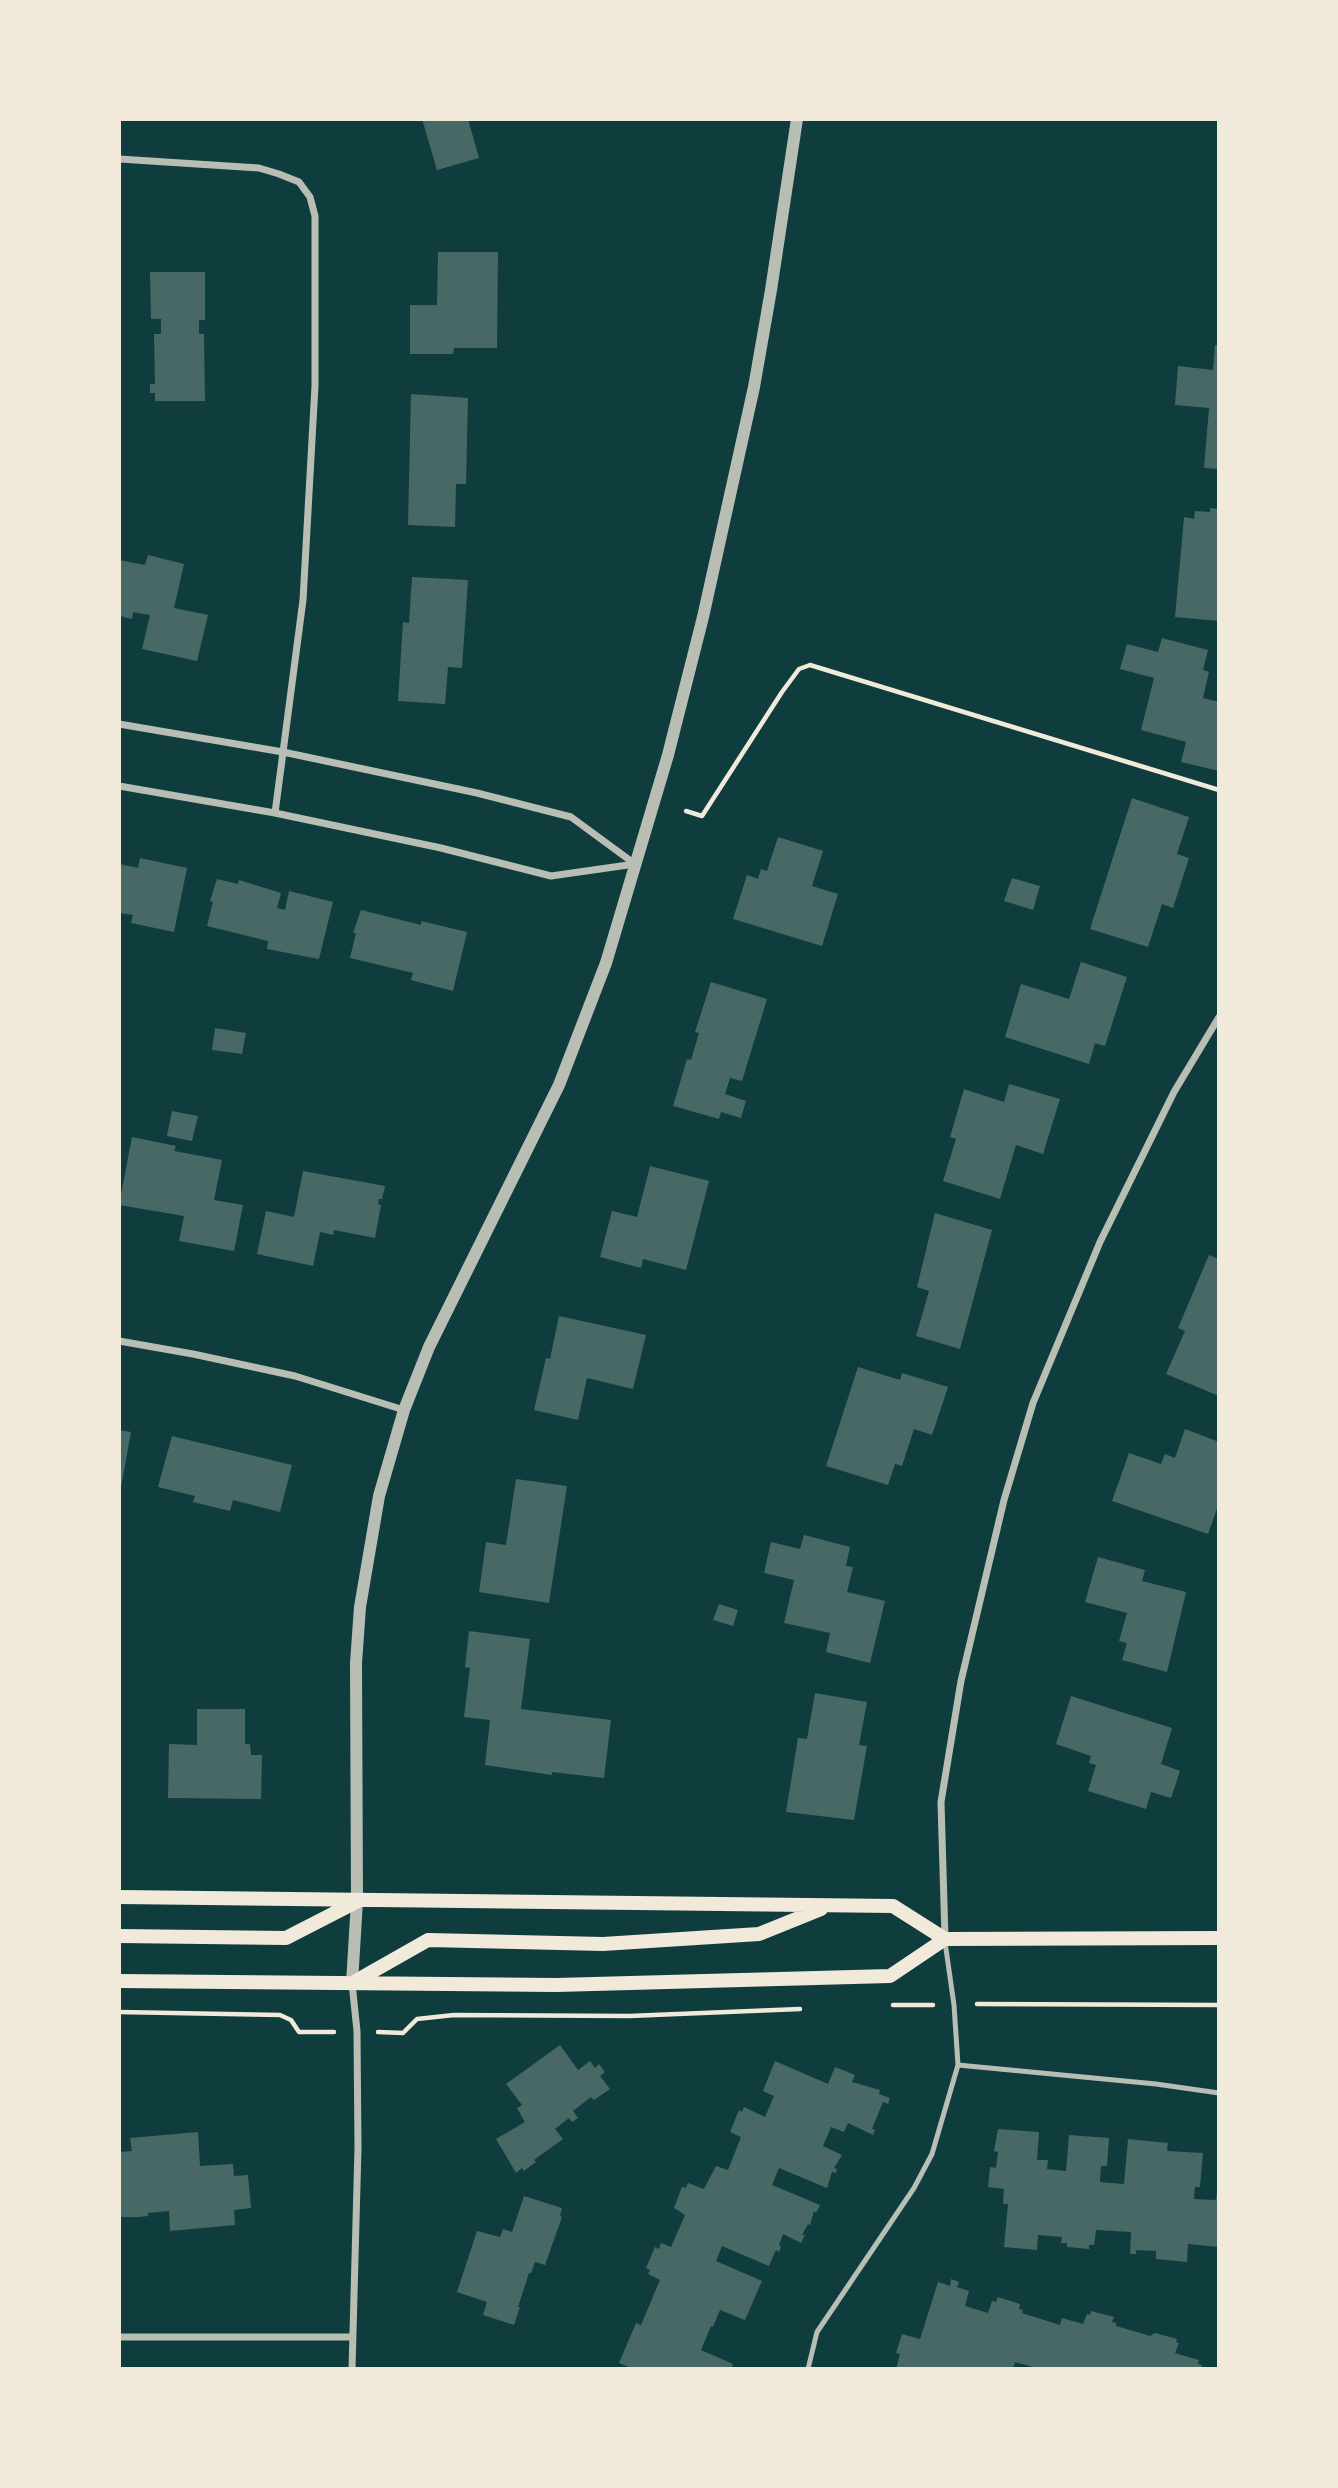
<!DOCTYPE html>
<style>
body{margin:0}
#map{position:relative;width:1338px;height:2488px;overflow:hidden;background:#0f3d3e;font-family:Raleway,sans-serif}
canvas{display:block}
.frame{position:absolute;inset:0;border:121px solid #f1e9da;pointer-events:none}
</style>
<div id="map">
<canvas width="1338" height="2488"></canvas>
<div class="frame"></div>
</div>
<script>
const g = document.querySelector('canvas').getContext('2d');
g.lineJoin = 'round';
function fillPath(path, color) { g.fillStyle = color; g.fill(path, 'evenodd'); }
const shape = rows => new Path2D(rows.map(r => 'M' + r).join(''));
function strokePath(path, color, width, dash) { g.strokeStyle = color; g.lineWidth = width; g.lineCap = dash ? 'butt' : 'round'; g.setLineDash(dash || []); g.stroke(path); }
fillPath(shape([
 [422,119,468,119,479,158,437,170],
 [438,252,498,252,497,348,454,348,453,354,410,354,410,305,437,305],
 [150,272,205,272,205,320,199,320,199,334,204,334,205,401,155,401,155,393,150,393,150,384,155,384,154,334,161,334,161,319,151,319],
 [1215,345,1219,345,1219,469,1204,468,1209,408,1175,405,1178,366,1213,370],
 [411,394,468,398,466,484,456,484,455,527,408,525],
 [1210,508,1219,509,1219,621,1175,617,1184,517,1194,519,1195,511,1210,512],
 [148,555,184,564,174,608,208,615,197,661,142,649,150,615,133,612,132,619,119,616,119,560,145,565],
 [412,577,468,580,462,668,448,667,445,704,398,701,403,622,409,623],
 [1162,638,1208,650,1203,670,1209,672,1203,698,1219,702,1219,771,1181,762,1186,742,1141,730,1154,678,1120,669,1127,644,1158,652],
 [1132,798,1189,817,1177,854,1189,858,1173,908,1162,904,1148,947,1090,929],
 [778,837,823,851,812,886,838,894,822,946,733,919,747,875,758,879,761,869,767,871],
 [140,858,187,868,174,932,131,923,133,915,119,913,119,864,138,868],
 [1012,878,1040,886,1033,910,1004,901],
 [217,879,238,884,239,880,281,893,277,908,285,910,289,891,333,902,319,959,267,949,268,941,207,926,213,902,210,901],
 [361,910,421,925,421,921,467,932,453,991,411,980,413,973,350,958,356,933,353,933],
 [1081,962,1127,977,1105,1046,1095,1043,1089,1064,1005,1037,1021,984,1069,999],
 [711,982,767,999,742,1081,730,1078,725,1094,746,1101,741,1118,721,1112,719,1119,673,1106,687,1059,691,1060,699,1033,695,1032],
 [215,1028,246,1033,242,1054,212,1050],
 [1009,1084,1060,1099,1043,1154,1016,1145,1000,1199,943,1181,956,1139,950,1137,964,1089,1004,1102],
 [172,1111,198,1116,192,1141,167,1136],
 [132,1137,176,1146,174,1151,222,1160,214,1200,243,1205,234,1251,179,1241,184,1216,119,1205],
 [650,1166,709,1181,686,1270,643,1259,641,1268,600,1257,612,1211,637,1217],
 [303,1171,385,1186,382,1199,379,1199,378,1204,381,1205,375,1238,334,1230,333,1235,320,1232,313,1266,257,1254,266,1211,294,1217],
 [935,1213,992,1230,960,1349,916,1336,929,1291,917,1287],
 [1209,1255,1219,1259,1219,1396,1166,1374,1185,1331,1178,1328],
 [559,1316,646,1335,633,1389,587,1378,578,1420,534,1410,546,1358,550,1359],
 [858,1367,900,1380,902,1373,948,1387,932,1435,914,1429,902,1466,895,1464,888,1485,826,1466],
 [1185,1429,1219,1442,1219,1503,1208,1534,1112,1501,1129,1453,1161,1464,1165,1454,1175,1458],
 [119,1430,131,1432,120,1493,119,1493],
 [172,1436,292,1465,280,1512,233,1500,230,1511,193,1502,195,1496,158,1487],
 [516,1479,567,1486,549,1603,479,1592,486,1542,506,1545],
 [804,1535,850,1547,846,1566,853,1567,847,1592,885,1601,870,1663,826,1652,830,1633,784,1623,794,1580,764,1573,771,1542,800,1549],
 [1098,1557,1145,1570,1142,1581,1186,1592,1167,1672,1122,1660,1127,1643,1119,1641,1127,1613,1085,1602],
 [719,1604,738,1610,733,1626,713,1620],
 [469,1631,530,1639,521,1709,611,1720,604,1778,552,1772,552,1775,485,1765,490,1720,464,1717,470,1668,465,1667],
 [815,1693,867,1702,859,1745,867,1746,854,1820,786,1812,798,1738,807,1739],
 [1071,1696,1172,1728,1161,1764,1180,1771,1171,1798,1151,1792,1146,1809,1088,1791,1096,1765,1089,1763,1091,1756,1056,1744],
 [197,1709,245,1709,245,1744,250,1744,251,1755,262,1755,261,1799,168,1798,169,1744,197,1745],
 [560,2045,578,2070,590,2061,595,2068,599,2064,605,2072,600,2076,610,2089,594,2100,591,2097,573,2111,578,2118,572,2122,569,2118,555,2129,563,2139,534,2160,536,2162,524,2171,522,2168,516,2173,496,2139,525,2122,517,2108,522,2105,506,2084],
 [775,2061,828,2084,835,2067,855,2075,852,2082,880,2090,879,2094,890,2098,888,2104,883,2102,872,2129,875,2130,873,2135,848,2123,844,2132,831,2127,823,2146,842,2155,834,2168,837,2169,836,2173,832,2172,827,2188,779,2168,772,2185,820,2205,816,2213,814,2211,810,2225,808,2224,802,2235,805,2235,801,2243,783,2234,779,2245,781,2247,779,2252,776,2250,769,2266,722,2246,716,2261,762,2281,745,2320,720,2310,713,2327,711,2326,701,2350,733,2364,731,2369,634,2369,619,2363,636,2323,641,2325,660,2280,648,2274,650,2270,646,2268,655,2247,659,2249,661,2243,671,2247,685,2215,674,2208,682,2187,686,2188,688,2183,704,2189,716,2166,728,2170,741,2137,730,2132,739,2110,742,2112,744,2107,765,2117,774,2096,763,2091],
 [998,2129,1039,2132,1037,2160,1048,2160,1047,2169,1066,2171,1069,2135,1109,2138,1107,2166,1101,2166,1100,2182,1124,2184,1128,2139,1168,2143,1167,2151,1203,2153,1200,2187,1195,2187,1194,2199,1216,2200,1217,2192,1219,2192,1219,2247,1188,2244,1187,2262,1156,2259,1156,2251,1136,2250,1136,2254,1130,2254,1131,2232,1096,2230,1094,2245,1089,2245,1089,2249,1067,2247,1067,2243,1061,2243,1062,2237,1038,2235,1037,2250,1004,2247,1008,2204,1003,2204,1004,2189,988,2187,990,2167,996,2168,998,2152,994,2151],
 [198,2132,200,2166,233,2164,234,2176,248,2175,251,2208,234,2210,235,2225,170,2231,169,2211,148,2213,148,2216,139,2217,119,2217,119,2152,132,2151,130,2138],
 [524,2196,562,2208,560,2216,562,2217,545,2265,535,2262,531,2273,529,2273,518,2307,520,2307,514,2325,483,2315,487,2302,457,2292,477,2231,500,2237,503,2229,512,2232],
 [951,2279,959,2282,957,2287,969,2291,965,2306,988,2313,992,2301,996,2302,998,2297,1020,2304,1019,2309,1023,2310,1022,2313,1060,2325,1062,2318,1083,2324,1087,2314,1090,2315,1091,2311,1114,2317,1112,2322,1116,2323,1116,2326,1150,2336,1155,2333,1177,2339,1176,2342,1179,2343,1175,2353,1199,2360,1198,2364,1202,2365,1201,2369,1032,2369,1033,2367,1015,2362,1013,2369,896,2369,900,2354,896,2353,902,2334,920,2339,938,2282,950,2286]
]), '#486865');
strokePath(shape([
 [686,811,702,816,782,692,799,669,810,665,1219,790],
 [977,2004,1219,2005],
 [893,2005,933,2005],
 [119,2012,280,2015,291,2020,299,2032,334,2032],
 [378,2032,403,2033,417,2019,454,2015,629,2016,800,2009]
]), '#f1e9da', 4.5);
strokePath(shape([
 [958,2065,1156,2084,1219,2093],
 [808,2369,817,2332,914,2188,932,2154,958,2065,954,2005,945,1942]
]), '#b8beb3', 5);
strokePath(shape([
 [119,159,259,168,279,174,299,182,310,197,315,216,315,386,303,600,275,813],
 [119,724,283,752,477,793,571,817,635,864],
 [119,786,275,813,441,848,551,876,635,864],
 [119,1341,193,1354,295,1376,404,1410],
 [945,1938,941,1802,961,1681,1004,1500,1033,1403,1100,1242,1174,1092,1219,1017],
 [119,2337,353,2337],
 [352,2369,358,2148,357,2031,352,1983]
]), '#b8beb3', 7);
strokePath(shape([
 [352,1983,357,1901,356,1663,360,1607,379,1496,404,1410,429,1347,559,1085,606,963,668,755,703,617,754,387,771,290,797,119]
]), '#b8beb3', 12);
strokePath(shape([
 [119,1897,893,1906,945,1939,1219,1938],
 [119,1936,286,1938,356,1902],
 [119,1981,556,1985,890,1976,945,1939],
 [354,1982,428,1940,603,1944,759,1934,821,1909]
]), '#f1e9da', 14);
</script>
